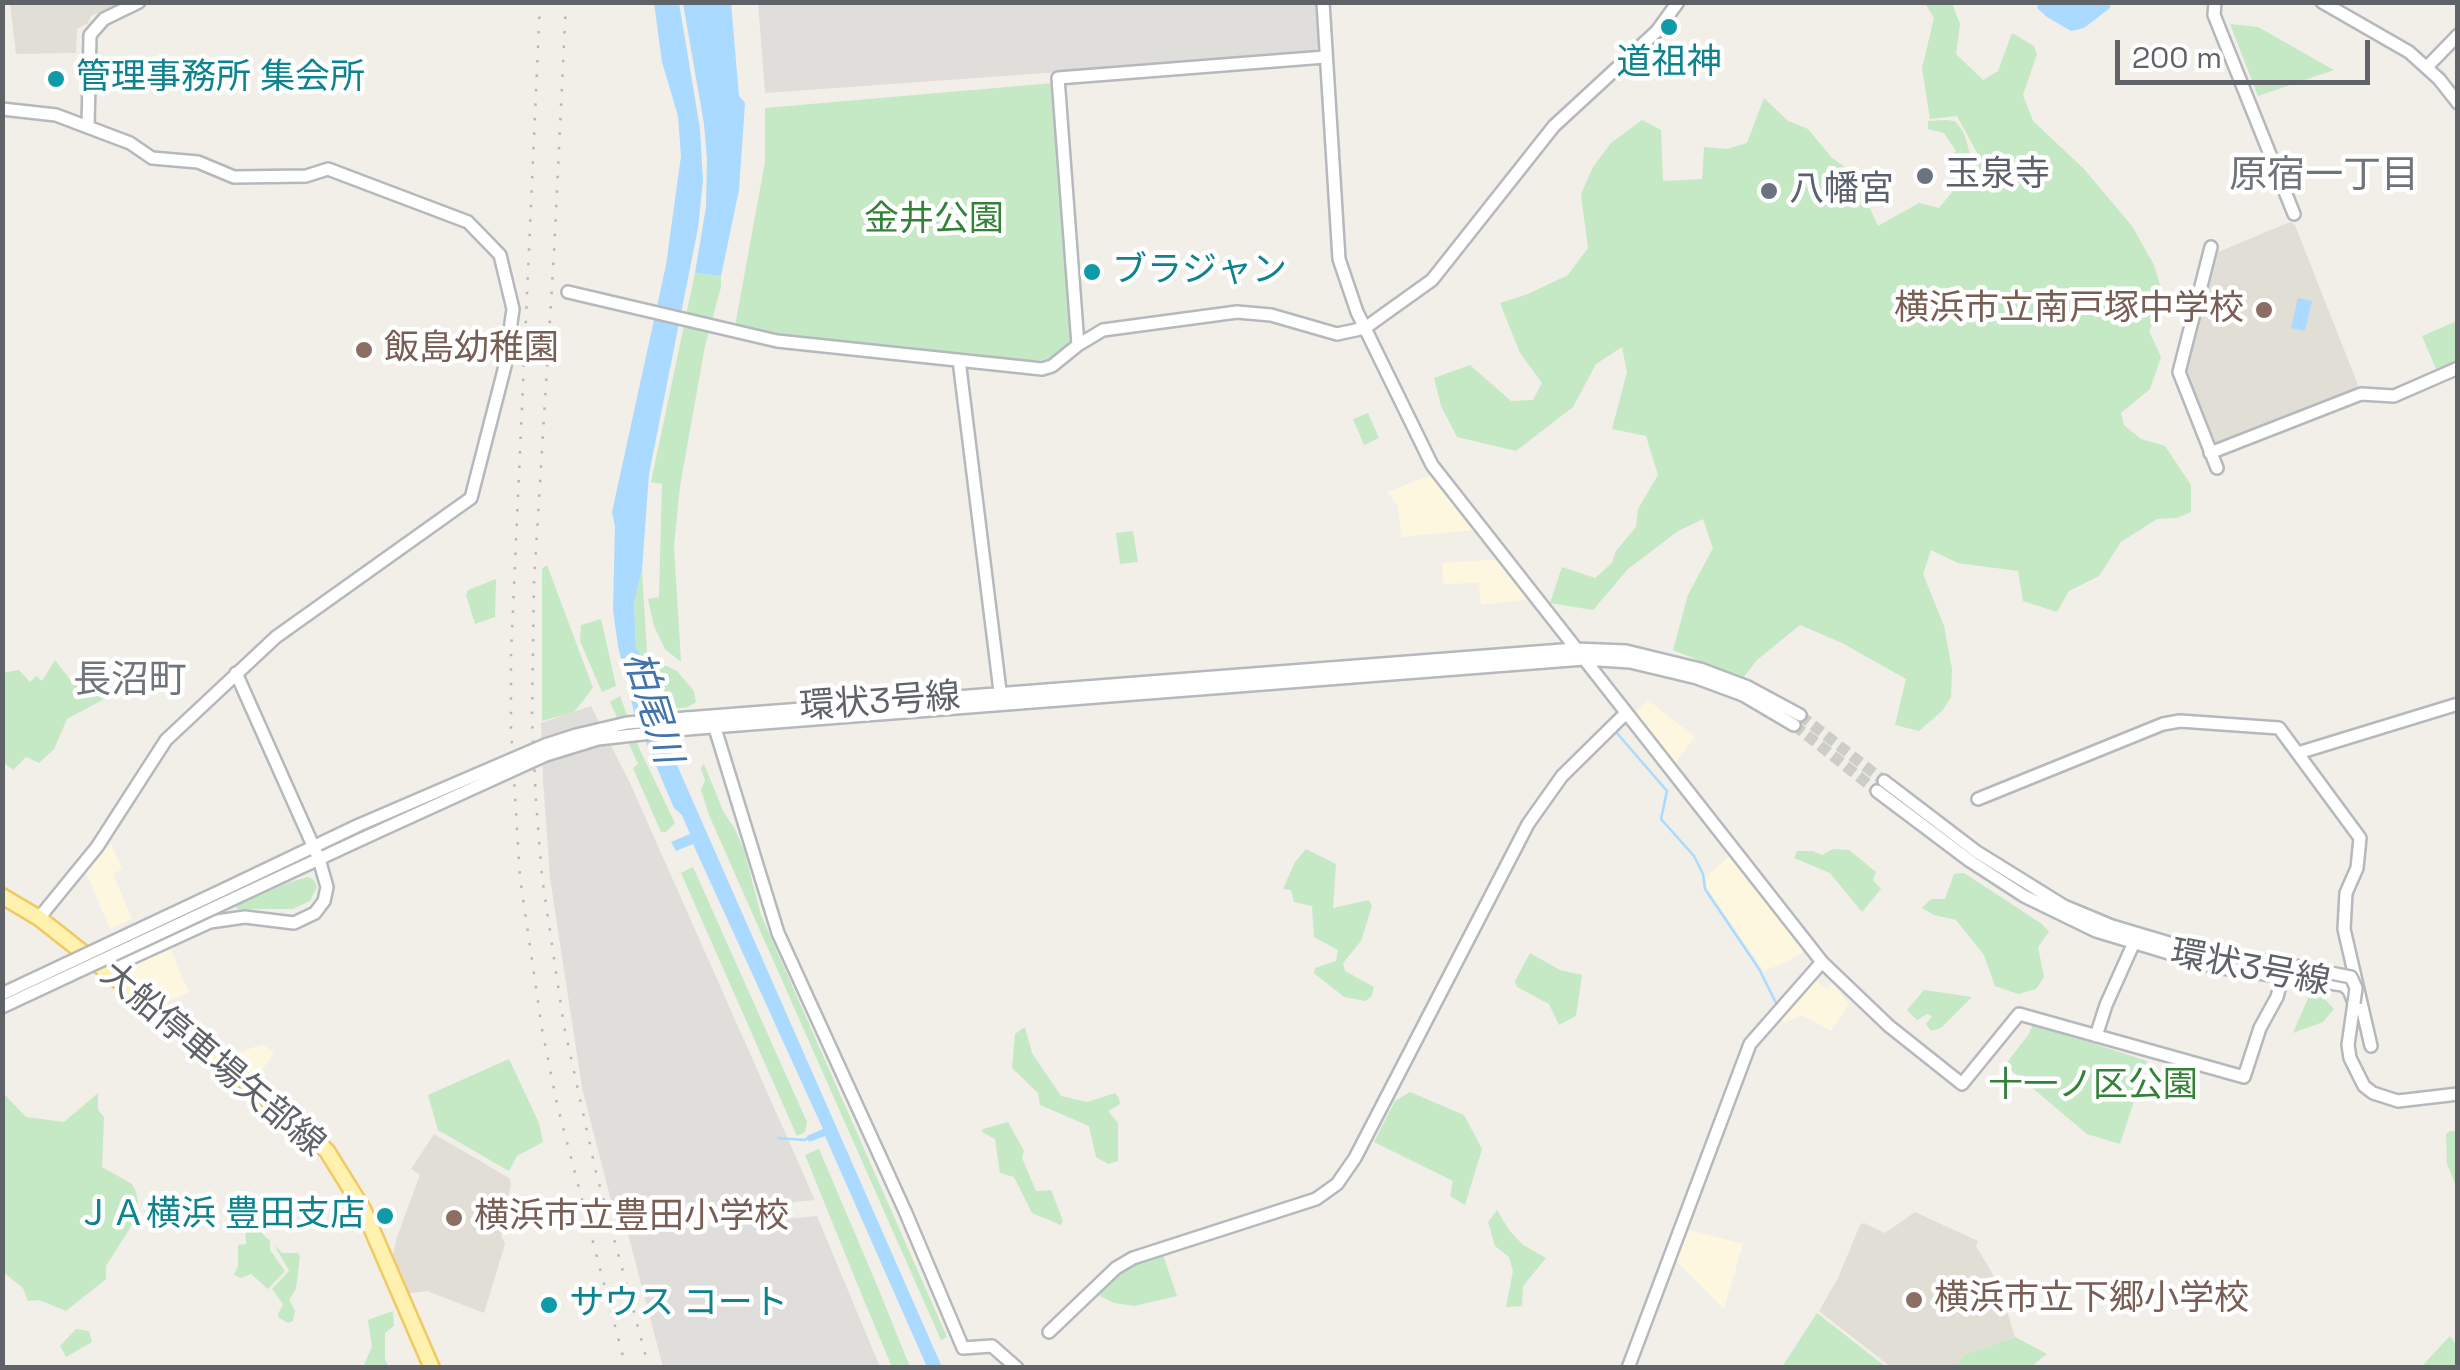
<!DOCTYPE html>
<meta charset="utf-8">
<style>
body{margin:0}
#map{position:relative;width:2460px;height:1370px;overflow:hidden;background:#f1efe8;font-family:"Space Grotesk",sans-serif}
canvas{display:block}
.frame{position:absolute;inset:0;border:5px solid #5f6368;pointer-events:none}
.scale{position:absolute;left:2115px;top:40px;width:255px;height:45px;box-sizing:border-box;border:5px solid #5f6368;border-top:0;padding-left:12px;font-size:30px;line-height:35px;white-space:nowrap;color:#5f6368;-webkit-text-stroke:8px #fff;paint-order:stroke}
</style>
<div id="map">
<canvas width="2460" height="1370"></canvas>
<div class="frame"></div>
<div class="scale">200 m</div>
</div>
<script>
const g = document.querySelector('canvas').getContext('2d');
g.lineJoin = 'round';
function fillPath(path, color) { g.fillStyle = color; g.fill(path, 'evenodd'); }
const shape = rows => new Path2D(rows.map(r => 'M' + r).join(''));
function strokePath(path, color, width, dash) { g.strokeStyle = color; g.lineWidth = width; g.lineCap = dash ? 'butt' : 'round'; g.setLineDash(dash || []); g.stroke(path); }
function drawText(font, color, halo, rows, align = 'center') {
  g.font = font + ' "Space Grotesk","Noto Sans JP",sans-serif'; g.lineWidth = 9; g.setLineDash([]); g.textBaseline = 'middle'; g.strokeStyle = halo; g.fillStyle = color; for (const [text, x, y, turn = 0] of rows) {
    g.save(); g.translate(x, y); g.rotate((+turn || 0) * Math.PI / 180); g.textAlign = isNaN(turn) ? turn : align; if (halo) g.strokeText(text, 0, 0); g.fillText(text, 0, 0); g.restore();
  }
}
fillPath(shape([
 [1433,474,1475,530,1401,537,1398,506,1387,492],
 [1500,559,1529,599,1481,605,1479,583,1443,584,1442,563],
 [1648,700,1695,737,1675,763,1635,712],
 [111,843,122,869,113,874,132,919,110,929,86,872],
 [1732,854,1805,950,1789,961,1764,971,1707,888,1706,877],
 [171,949,189,993,169,1001,165,991,150,997,127,978,128,967],
 [1815,980,1827,989,1832,983,1849,1004,1831,1031,1801,1015,1784,1023,1781,1016],
 [263,1044,274,1053,257,1077,233,1055],
 [1686,1229,1743,1244,1724,1309,1674,1259]
]), '#fef7e0');
fillPath(shape([
 [758,3,1317,3,1319,46,1313,54,765,93],
 [591,706,630,783,815,1200,616,1220,582,1088,550,878,543,779,541,723],
 [817,1216,880,1367,663,1367,628,1234]
]), '#e0deda');
fillPath(shape([
 [10,3,10,2,120,3,91,16,88,23,77,29,76,53,16,54],
 [2290,222,2295,225,2358,385,2356,389,2216,446,2183,367,2218,252],
 [434,1134,509,1178,511,1184,501,1235,505,1244,484,1313,427,1291,404,1294,391,1263,397,1237,420,1175,411,1169],
 [1915,1212,1978,1241,1976,1246,1995,1278,1996,1288,2000,1288,2015,1337,1963,1355,1957,1367,1891,1367,1819,1311,1838,1278,1860,1225,1864,1223,1885,1233]
]), '#e1ded6');
fillPath(shape([
 [1925,3,1952,3,1960,24,1956,54,1983,80,1998,71,2012,33,2034,46,2037,54,2023,95,2033,121,2084,169,2132,226,2154,265,2165,301,2149,331,2161,357,2150,389,2121,413,2124,425,2141,439,2165,446,2191,485,2191,512,2177,518,2157,519,2121,542,2099,576,2069,591,2057,612,2023,601,2018,571,1958,563,1931,550,1923,574,1944,626,1952,669,1951,697,1943,710,1919,731,1895,725,1906,679,1842,643,1800,625,1757,660,1743,678,1673,650,1688,595,1713,548,1703,519,1678,531,1628,569,1593,610,1550,603,1562,567,1595,578,1612,563,1616,551,1636,527,1638,509,1658,475,1646,436,1612,429,1627,372,1622,347,1596,364,1573,407,1516,451,1457,437,1441,406,1434,378,1470,365,1511,401,1533,400,1542,383,1520,353,1500,303,1528,294,1568,275,1588,248,1581,194,1593,167,1611,143,1642,120,1661,130,1663,181,1702,179,1704,147,1727,149,1747,143,1764,98,1788,121,1808,129,1831,157,1854,174,1878,226,1919,203,1939,208,1980,158,1957,116,1930,119,1922,68,1934,18],
 [2230,24,2258,27,2334,70,2258,96],
 [1053,83,1073,342,1062,351,1048,359,1035,361,779,335,735,326,765,162,765,108],
 [1946,120,1955,121,1964,133,1971,157,1954,172,1944,159,1956,151,1944,133,1928,129,1928,121],
 [695,273,721,276,721,287,705,346,680,486,674,546,681,662,665,649,654,626,648,599,659,597,662,484,651,482],
 [2457,321,2457,361,2436,369,2422,336],
 [1368,413,1379,438,1364,445,1353,419],
 [1133,531,1138,562,1120,564,1116,533],
 [547,565,593,688,574,712,542,721,542,569],
 [642,570,647,654,645,661,636,648,634,602],
 [496,579,495,617,475,624,466,595,468,590],
 [601,619,616,686,602,692,580,641,581,625],
 [55,660,71,681,102,685,106,698,67,719,54,749,39,763,26,757,13,770,3,762,3,673,19,670,30,682,36,676,42,681],
 [665,665,677,671,694,691,696,702,688,707,663,710,654,679,656,667],
 [620,696,639,748,675,823,666,832,661,832,633,768,638,764,610,702],
 [704,764,723,811,735,829,744,850,761,915,947,1337,941,1340,709,815,701,790,705,780,701,768],
 [1306,849,1336,864,1333,908,1369,900,1372,906,1361,941,1343,963,1345,971,1374,987,1371,997,1365,1001,1344,997,1314,973,1315,968,1336,961,1338,950,1314,937,1312,906,1294,902,1291,890,1283,889,1295,862],
 [1833,849,1849,850,1876,872,1873,880,1881,889,1862,912,1830,873,1794,858,1797,851,1813,851,1822,855],
 [693,867,807,1122,805,1132,797,1136,681,873],
 [1964,873,2042,924,2049,932,2038,947,2044,977,2036,989,2018,994,1995,986,1984,955,1956,920,1934,915,1922,908,1931,899,1945,899,1954,874],
 [308,877,314,880,317,887,310,901,293,909,237,909,236,906,287,883],
 [1530,953,1560,970,1582,975,1576,1016,1559,1025,1549,1004,1517,987,1515,981],
 [1924,990,1925,990,1972,997,1941,1028,1931,1031,1926,1024,1932,1016,1927,1014,1917,1020,1907,1010],
 [2310,994,2320,994,2334,1009,2323,1022,2293,1033],
 [2033,1024,2147,1061,2120,1144,2087,1134,2005,1065,2029,1034],
 [1025,1027,1032,1053,1061,1096,1087,1102,1115,1093,1119,1098,1120,1104,1108,1111,1118,1123,1118,1161,1108,1164,1096,1157,1089,1126,1040,1105,1038,1093,1012,1068,1015,1034],
 [509,1059,539,1123,543,1142,517,1156,509,1171,438,1130,428,1095],
 [1410,1092,1464,1115,1482,1149,1465,1205,1450,1196,1453,1181,1374,1142,1395,1101],
 [3,1093,26,1117,64,1122,98,1093,98,1110,104,1117,102,1167,132,1184,136,1192,138,1203,134,1211,135,1220,106,1266,106,1279,66,1311,39,1300,28,1301,23,1288,3,1272],
 [1008,1122,1024,1151,1022,1158,1036,1191,1051,1190,1063,1221,1061,1225,1032,1213,1014,1177,1000,1173,995,1139,982,1132,983,1129],
 [2450,1131,2457,1131,2457,1188,2447,1164,2446,1134],
 [819,1149,879,1290,910,1367,892,1367,863,1298,805,1155],
 [1497,1210,1509,1230,1523,1245,1546,1258,1523,1286,1522,1306,1506,1307,1513,1271,1509,1257,1495,1246,1488,1222],
 [252,1224,270,1241,270,1250,285,1271,268,1289,251,1274,241,1278,234,1275,238,1266,238,1245,246,1244,245,1226],
 [274,1244,282,1253,298,1253,300,1256,296,1289,289,1300,295,1311,293,1321,288,1323,279,1318,278,1314,283,1304,272,1289,289,1271],
 [1162,1252,1177,1296,1134,1306,1114,1303,1100,1296,1101,1289,1124,1270],
 [393,1311,394,1326,385,1333,385,1360,389,1367,363,1367,372,1347,368,1320],
 [1817,1313,1886,1367,1782,1367],
 [76,1329,89,1331,92,1342,66,1357,60,1346],
 [2450,1336,2457,1346,2457,1367,2421,1367],
 [2015,1337,2047,1354,2033,1365,2035,1367,1957,1367,1963,1355]
]), '#c5e8c5');
fillPath(shape([
 [654,3,679,3,700,129,703,180,698,228,649,474,642,570,634,602,636,648,645,661,651,706,942,1367,927,1367,825,1136,809,1142,807,1136,823,1129,693,844,676,851,671,842,690,834,682,815,674,808,635,716,618,646,613,610,615,526,612,512,666,265,681,156,678,116,662,62],
 [683,3,731,3,739,96,745,103,739,190,721,276,695,273,706,207,707,160,704,124],
 [2039,3,2110,3,2110,8,2084,28,2071,31,2047,17,2037,8],
 [2298,298,2312,301,2305,331,2291,328]
]), '#aadaff');
strokePath(shape([
 [1616,732,1667,791,1661,819,1694,856,1703,874,1705,889,1759,969,1776,1003],
 [778,1138,804,1140,811,1137]
]), '#aadaff', 2.5);
strokePath(shape([
 [1800,715,1884,781],
 [1794,725,1877,791]
]), '#ccccc8', 11, [11, 5.5]);
const minor = shape([
 [1323,2,1339,259,1357,312,1432,465,1822,962,1889,1026,1962,1084,2019,1014,2244,1077,2260,1028,2277,997,2282,977],
 [2215,2,2214,15,2294,214],
 [2322,2,2409,52,2439,79,2458,103],
 [2427,67,2458,35],
 [2,109,56,115,130,143,152,158,198,162,234,177,306,176,328,169,468,222,500,255,513,309,505,366,471,498,276,637,166,740,97,847,39,918],
 [88,127,90,35,104,19,139,2],
 [2211,247,2179,372,2217,468],
 [568,292,777,341,1042,369,1052,366,1078,345,1058,78,1325,57],
 [1078,345,1103,330,1237,312,1271,315,1337,334,1365,328,1432,280,1554,126,1657,31,1678,2],
 [959,360,1001,699],
 [2210,453,2361,394,2394,396,2458,368],
 [686,718,1575,649,1626,651,1700,669,1748,687,1800,715],
 [714,725,778,933,905,1211,963,1348,992,1346,1017,1368],
 [687,729,1584,659,1630,662,1697,678,1743,695,1794,725],
 [2298,753,2458,704],
 [1884,781,1977,852,2064,906,2112,926,2186,948,2305,968],
 [1877,791,1970,861,2024,896,2096,931,2215,967,2343,985,2349,990,2354,1003,2348,1045,2350,1058,2364,1086,2373,1093,2398,1101,2458,1094],
 [1978,799,2163,724,2180,721,2279,728,2360,838,2357,868,2346,893,2344,929,2371,1046],
 [227,888,359,825],
 [233,899,364,838],
 [105,970,210,922,245,917,294,923,315,913,324,901,327,887,319,859,236,673],
 [2096,1036,2106,1005,2136,938],
 [1049,1332,1116,1268,1133,1258,1316,1199,1337,1184,1355,1158,1528,824,1562,776,1626,713],
 [1628,1368,1750,1044,1822,962]
]);
const major = shape([
 [2,896,39,918,105,970,299,1124,327,1151,363,1209,432,1368]
]);
strokePath(minor, '#b5b8bc', 16);
strokePath(major, '#f2c960', 19);
strokePath(minor, '#fff', 11);
strokePath(major, '#fff2af', 14);
strokePath(shape([
 [540,2,511,654,511,729,520,878,542,1029,557,1104,626,1368],
 [566,2,554,253,534,582,532,718,536,801,542,877,564,1026,596,1172,649,1368]
]), '#b6b7b8', 2.5, [2.5, 12]);
const minorBridge = shape([
 [359,825,545,745,576,735,627,723,686,718],
 [364,838,546,755,598,739,687,729],
 [2305,968,2351,977,2356,988,2354,1003],
 [2,994,227,888],
 [2,1007,233,899]
]);
strokePath(minorBridge, '#b5b8bc', 16, []);
strokePath(minorBridge, '#fff', 11);
for (const [x, y, r, color] of [
 [1669,27,10,"#0f9aa8"],
 [56,79,10,"#0f9aa8"],
 [1925,176,10,"#6b7280"],
 [1769,191,10,"#6b7280"],
 [1092,272,10,"#0f9aa8"],
 [2264,310,10,"#8d6e63"],
 [364,350,10,"#8d6e63"],
 [385,1216,10,"#0f9aa8"],
 [454,1218,10,"#8d6e63"],
 [1914,1300,10,"#8d6e63"],
 [549,1305,10,"#0f9aa8"]
]) { const dot = new Path2D(); dot.arc(x, y, r, 0, 2 * Math.PI); g.fillStyle = color; g.fill(dot); strokePath(dot, '#fff', 4); }
drawText('35px', '#0d838f', '#fff', [
 ["道祖神",1669,64,"center"],
 ["管理事務所 集会所",76,79],
 ["ブラジャン",1112,272],
 ["ＪＡ横浜 豊田支店",365,1216,"right"],
 ["サウス コート",569,1305]
], 'left');
drawText('35px', '#5b616d', '#fff', [
 ["玉泉寺",1945,176],
 ["八幡宮",1789,191]
], 'left');
drawText('35px', '#348238', '#fff', [
 ["金井公園",934,221],
 ["十一ノ区公園",2093,1087]
]);
drawText('35px', '#785e54', '#fff', [
 ["横浜市立南戸塚中学校",2244,310,"right"],
 ["飯島幼稚園",384,350],
 ["横浜市立豊田小学校",474,1218],
 ["横浜市立下郷小学校",1934,1300]
], 'left');
drawText('35px', '#5f6368', '#fff', [
 ["環状3号線",880,703,-4],
 ["環状3号線",2250,969,11],
 ["大船停車場矢部線",212,1060,40]
]);
drawText('38px', '#70757a', '#fff', [
 ["原宿一丁目",2324,177],
 ["長沼町",130,682]
]);
drawText('italic 38px', '#4174aa', '#fff', [
 ["柏尾川",651,708,73]
]);
</script>
